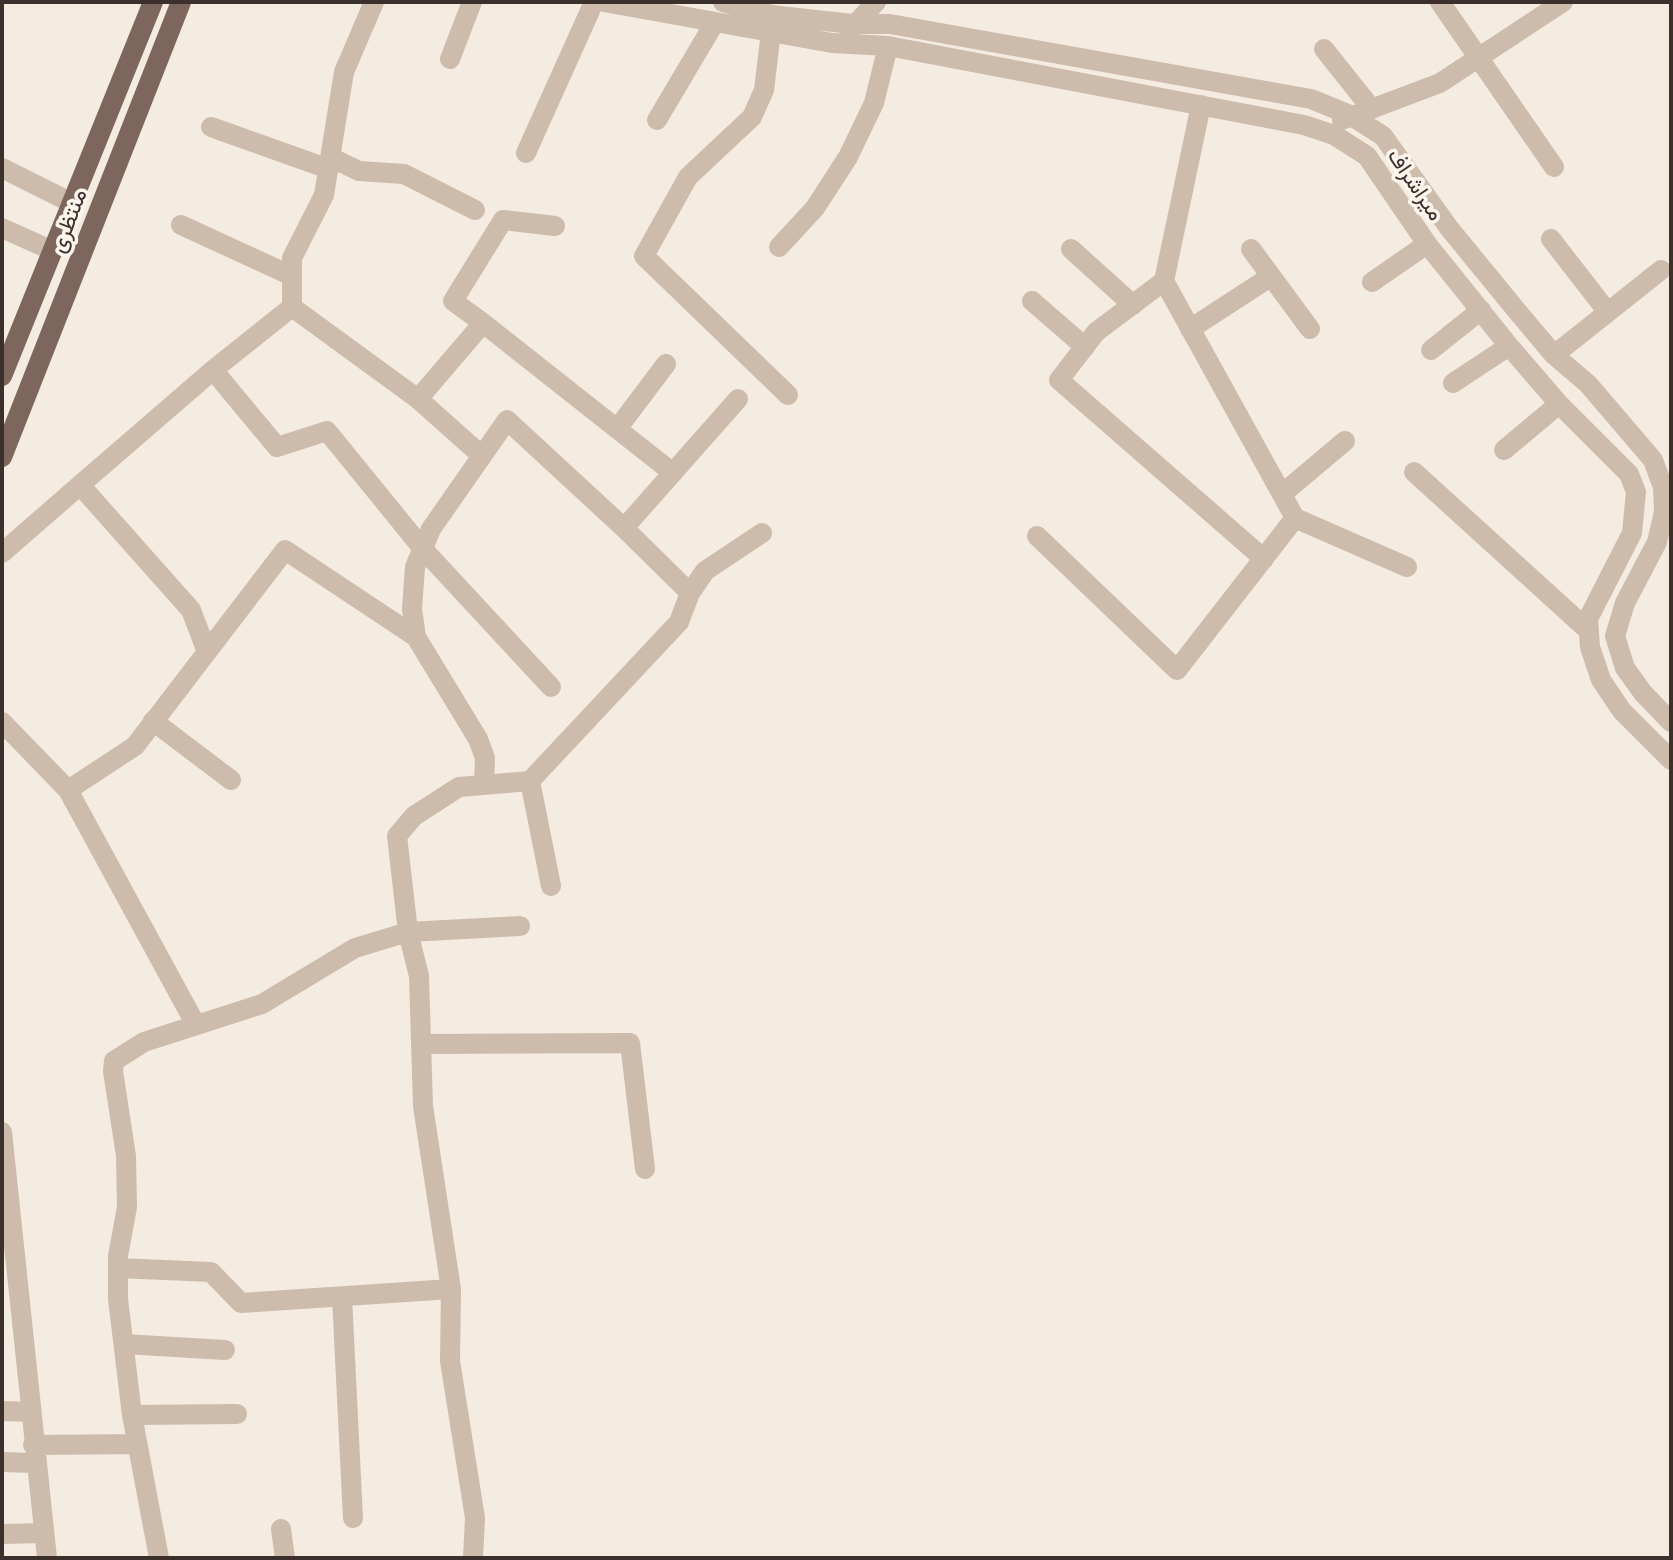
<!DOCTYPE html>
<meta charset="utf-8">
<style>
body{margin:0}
#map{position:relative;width:1673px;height:1560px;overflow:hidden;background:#f4ebe1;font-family:Raleway,sans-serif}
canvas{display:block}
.frame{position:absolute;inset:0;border:4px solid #3b302b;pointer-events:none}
</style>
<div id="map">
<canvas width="1673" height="1560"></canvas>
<div class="frame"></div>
</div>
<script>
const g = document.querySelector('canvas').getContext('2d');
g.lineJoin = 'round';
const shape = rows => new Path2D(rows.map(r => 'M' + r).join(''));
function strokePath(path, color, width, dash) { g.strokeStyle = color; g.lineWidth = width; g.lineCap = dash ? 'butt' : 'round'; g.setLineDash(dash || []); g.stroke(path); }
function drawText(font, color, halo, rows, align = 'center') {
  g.font = font + ' Raleway,Vazirmatn,sans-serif'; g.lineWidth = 7; g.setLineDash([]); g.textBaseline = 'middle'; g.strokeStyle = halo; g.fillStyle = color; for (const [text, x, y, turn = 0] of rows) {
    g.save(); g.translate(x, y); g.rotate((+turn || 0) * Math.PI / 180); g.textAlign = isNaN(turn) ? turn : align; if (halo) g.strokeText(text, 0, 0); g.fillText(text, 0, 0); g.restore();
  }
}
strokePath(shape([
 [604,2,832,43,888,46,1304,125,1334,135,1367,156,1427,244,1509,346,1559,404,1629,474,1636,492,1632,533,1588,619,1590,647,1601,680,1622,711,1671,760],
 [723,2,771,15,852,24,890,24,1311,99,1350,115,1383,136,1449,228,1517,311,1554,355,1588,384,1653,460,1663,487,1664,512,1657,542,1625,603,1615,636,1625,668,1643,693,1671,722],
 [1440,2,1554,167],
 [849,31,876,2],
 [771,32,764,90,752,117,688,177,644,256,788,395],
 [1324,49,1371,108],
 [450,59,472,2],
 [657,120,715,22],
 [1342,120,1440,83,1563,2],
 [211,127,329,169],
 [526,153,594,2],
 [332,158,359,171,404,174,475,210],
 [2,168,72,203],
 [181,225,292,276],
 [2,228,53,251],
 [1551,239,1606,310],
 [779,247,815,208,848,157,874,103,888,46],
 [1071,249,1133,305],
 [1251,249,1310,329],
 [1164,281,1096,332,1059,380,1264,559],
 [1372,282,1427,244],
 [1032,301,1085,347],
 [292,307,292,258,324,195,344,72,374,2],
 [292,307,418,399],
 [483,323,453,301,503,220,555,226],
 [1190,329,1270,277],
 [1431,350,1481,310],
 [1554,355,1661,270],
 [213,370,277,447,327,431,423,549,551,687],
 [1453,383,1509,346],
 [617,429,666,364],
 [1504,450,1559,404],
 [481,455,418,399,483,323,673,473],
 [1414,472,1589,631],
 [80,485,213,370,292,307],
 [1282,494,1345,441],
 [1295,518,1407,567],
 [1037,536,1177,670,1295,518,1164,281,1201,105],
 [2,553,80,485,191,610,207,652],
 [690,593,624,528,738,399],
 [153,721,231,780],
 [2,722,68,790],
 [530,781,551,886],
 [484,784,485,758,478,739,416,637,412,609,415,567,431,529,507,420,624,528],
 [196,1025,68,790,135,746,285,550,416,637],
 [421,1044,630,1043,645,1169],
 [2,1132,47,1558],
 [118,1268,211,1272,241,1303,451,1289],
 [342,1297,353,1518],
 [124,1344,225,1350],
 [2,1411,29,1412],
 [132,1415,237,1414],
 [33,1445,137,1444],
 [2,1462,35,1463],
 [281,1529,285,1558],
 [2,1534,44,1533],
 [159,1558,132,1415,118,1299,118,1256,127,1207,126,1156,113,1071,114,1061,144,1042,262,1004,355,948,408,932,520,926],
 [473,1558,475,1518,450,1361,451,1289,423,1106,419,976,408,932,397,836,414,816,459,787,530,781,679,622,690,593,705,571,762,533]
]), '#cdbbac', 20);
strokePath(shape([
 [2,376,153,2],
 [2,457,181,2]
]), '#7d675c', 20);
drawText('22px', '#3b302b', '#fbf5ee', [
 ["میراشراف",1415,185,56],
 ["منتظری",69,221,-69]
]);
</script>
